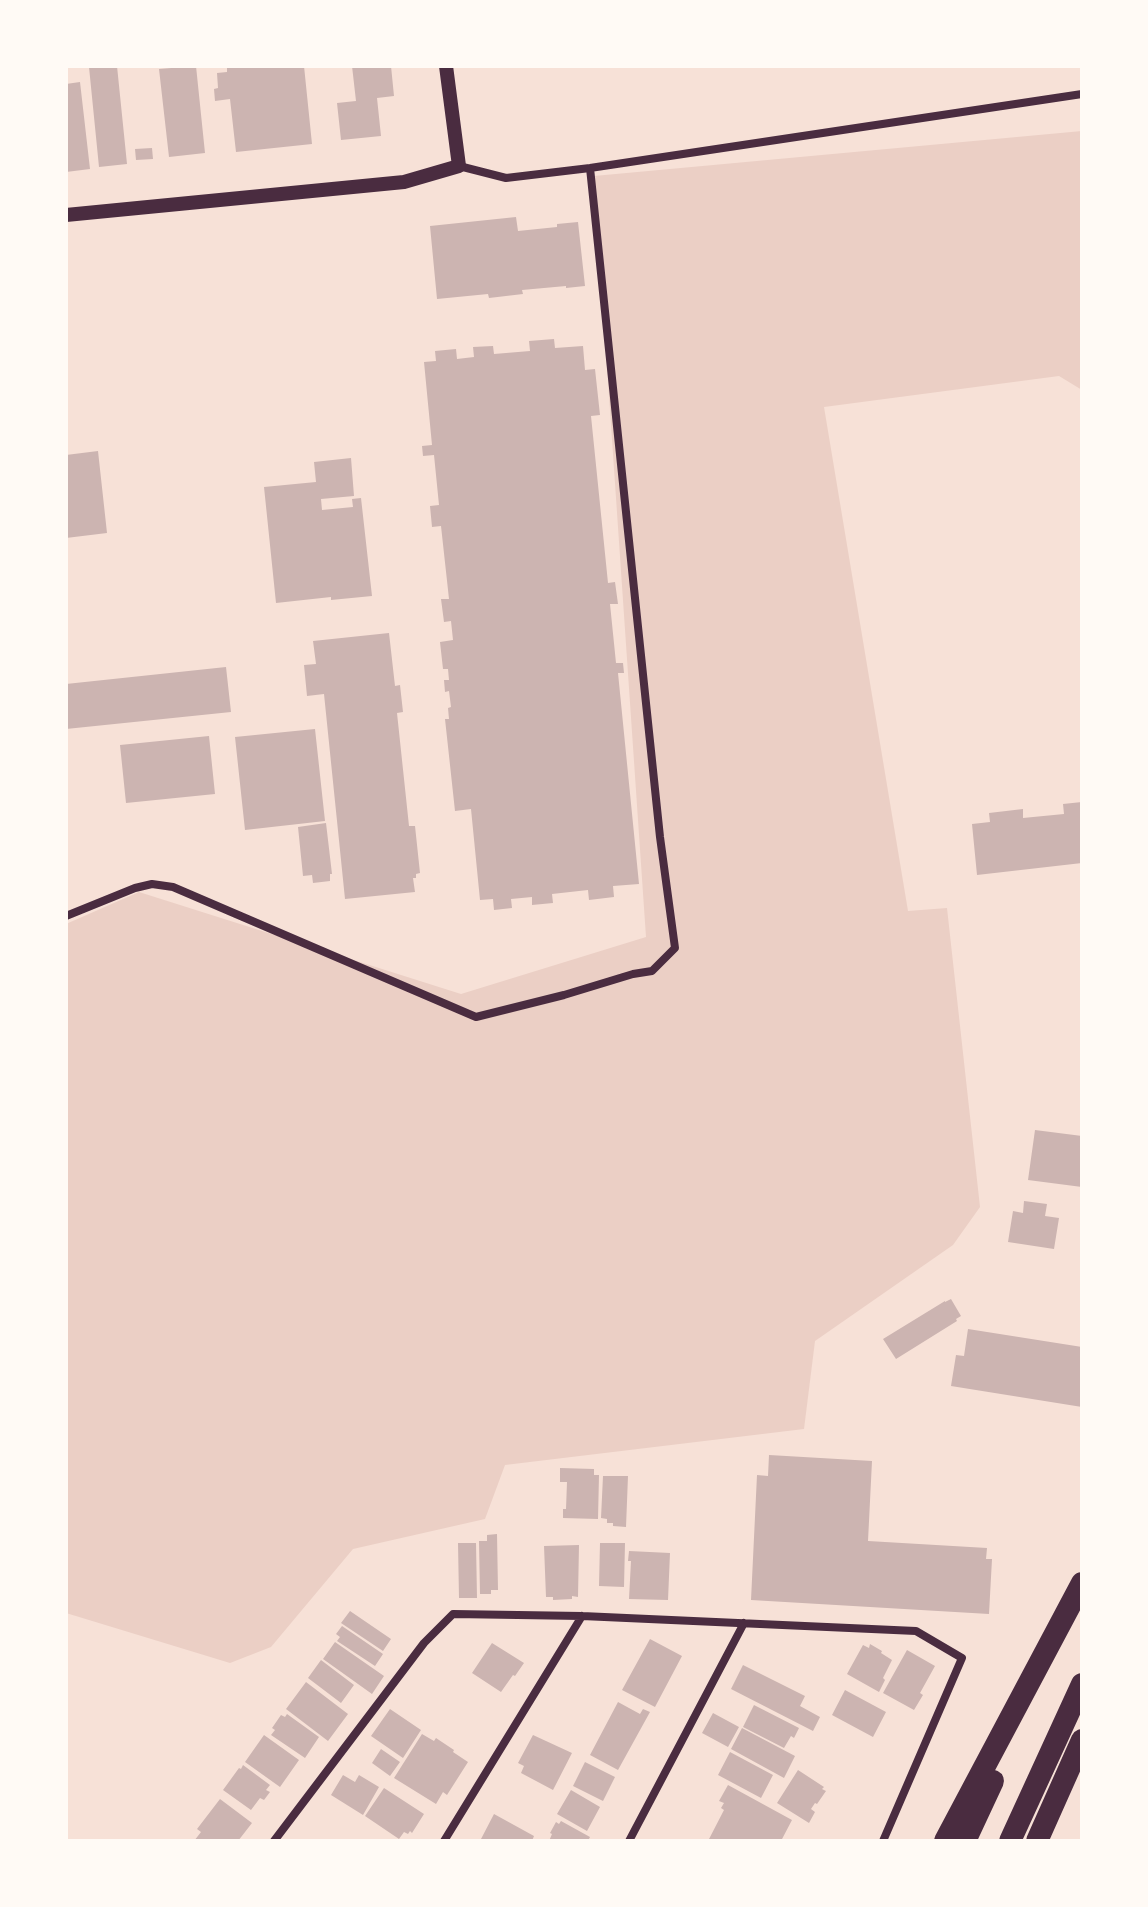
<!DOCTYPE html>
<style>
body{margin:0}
#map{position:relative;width:1148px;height:1907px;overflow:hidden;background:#f7e1d7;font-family:"Titillium Web",sans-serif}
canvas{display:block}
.frame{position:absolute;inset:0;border:68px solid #fffaf5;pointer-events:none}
</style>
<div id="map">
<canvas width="1148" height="1907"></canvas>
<div class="frame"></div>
</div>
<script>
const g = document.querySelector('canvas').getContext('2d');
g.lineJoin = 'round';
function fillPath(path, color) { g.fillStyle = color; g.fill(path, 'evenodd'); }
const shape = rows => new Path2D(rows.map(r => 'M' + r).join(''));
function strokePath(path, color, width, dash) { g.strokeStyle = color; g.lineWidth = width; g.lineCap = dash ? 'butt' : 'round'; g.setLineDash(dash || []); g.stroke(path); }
fillPath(shape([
 [1082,131,1082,390,1059,376,824,407,908,911,947,908,980,1207,953,1245,815,1341,804,1429,505,1465,485,1519,353,1549,271,1647,230,1663,66,1613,66,924,139,892,461,994,646,937,594,176]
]), '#ebcfc5');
fillPath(shape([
 [102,66,117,66,127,164,99,167,89,67],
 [196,66,205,153,169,157,159,69],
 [227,66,304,66,312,144,236,152,230,99,215,101,214,89,218,88,217,73,227,72],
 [352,66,391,66,394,96,377,98,381,136,341,140,337,103,356,101],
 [80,82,90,169,66,172,66,84],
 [152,148,153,159,136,160,135,149],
 [516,217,518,231,557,227,557,224,578,222,585,286,566,288,566,286,522,290,523,294,489,298,488,294,437,299,430,226],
 [554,339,555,348,583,346,585,370,595,369,600,415,591,416,608,583,615,582,618,604,610,604,616,663,623,663,624,673,618,673,639,884,613,886,614,897,589,900,588,890,552,894,553,903,532,905,532,897,511,899,512,908,494,910,493,899,480,900,471,809,455,811,445,719,449,719,448,708,451,707,449,691,445,692,444,680,449,680,448,669,443,669,440,642,453,640,451,621,444,622,441,599,449,599,441,526,432,527,430,506,439,505,434,455,423,456,422,446,432,445,424,362,436,361,435,351,456,349,457,359,474,357,473,347,493,346,494,354,530,351,529,341],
 [98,451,107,533,66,538,66,455],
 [351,458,354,496,321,499,322,510,353,507,352,499,361,498,372,596,331,600,331,597,276,603,264,487,316,482,314,462],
 [389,633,395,686,400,685,403,712,397,713,409,826,415,826,420,873,416,874,416,878,413,878,415,892,345,899,324,694,307,696,304,665,316,664,313,641],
 [226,667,231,712,66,729,66,684],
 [315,729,325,821,245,830,235,737],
 [209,736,215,794,126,803,120,745],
 [1082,802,1082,863,977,875,972,824,990,822,989,813,1023,809,1023,818,1064,814,1063,804],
 [326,823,332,874,330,874,330,881,313,883,312,875,303,876,298,827],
 [1035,1130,1082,1136,1082,1187,1028,1180],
 [1024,1201,1047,1204,1045,1216,1059,1218,1054,1249,1008,1242,1013,1211,1023,1213],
 [951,1299,961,1316,956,1319,957,1321,896,1359,883,1339,945,1301,945,1302],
 [968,1329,1082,1347,1082,1407,951,1386,956,1355,964,1356],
 [769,1455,872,1461,868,1541,987,1548,986,1559,992,1559,989,1614,751,1600,757,1475,768,1476],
 [560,1468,594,1469,594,1475,599,1475,598,1519,563,1518,563,1509,566,1509,567,1482,560,1482],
 [603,1476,628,1476,626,1527,613,1526,613,1523,607,1523,607,1519,601,1518],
 [497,1534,498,1590,491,1590,491,1594,480,1594,479,1541,487,1541,487,1535],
 [458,1543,476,1543,477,1598,459,1598],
 [600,1543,625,1543,624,1587,599,1586],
 [579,1545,578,1597,572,1596,572,1599,553,1600,553,1597,546,1597,544,1546],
 [629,1551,670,1553,668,1600,629,1599,631,1561,628,1561],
 [350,1611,391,1639,383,1651,341,1623],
 [342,1626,383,1654,375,1666,337,1641,340,1637,336,1634],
 [650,1639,682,1656,655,1707,622,1690],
 [335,1642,384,1676,372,1694,323,1659],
 [492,1643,524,1663,515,1676,513,1675,501,1692,472,1673],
 [870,1644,882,1651,881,1653,892,1660,883,1678,885,1680,879,1692,847,1674,863,1645,869,1648],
 [907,1650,935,1666,920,1693,923,1695,914,1710,883,1693],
 [321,1660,354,1685,341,1703,308,1678],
 [743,1665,805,1696,800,1706,820,1717,813,1731,731,1689],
 [306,1682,348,1714,328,1741,286,1709],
 [845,1690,886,1712,873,1737,832,1715],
 [618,1702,640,1714,643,1709,650,1712,618,1770,590,1755],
 [754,1705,799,1728,794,1738,791,1736,784,1748,743,1727],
 [390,1709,421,1730,403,1758,371,1736],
 [713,1713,739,1727,728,1747,702,1733],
 [287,1714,319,1737,305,1758,271,1735,275,1730,272,1728,281,1715,285,1717],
 [742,1728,795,1756,784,1778,731,1749],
 [422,1734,434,1741,436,1738,454,1750,453,1752,468,1762,447,1795,443,1792,436,1804,394,1778],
 [264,1735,299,1760,280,1787,245,1762],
 [533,1735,572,1753,553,1790,521,1773,524,1766,518,1763],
 [381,1749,400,1762,390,1776,372,1763],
 [730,1752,773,1775,761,1798,718,1775],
 [585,1762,615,1777,603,1801,573,1786],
 [243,1765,270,1785,266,1790,270,1792,264,1800,260,1798,251,1810,223,1790,239,1768,241,1769],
 [798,1770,824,1787,822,1789,826,1791,817,1804,815,1803,811,1809,815,1812,809,1823,777,1803],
 [343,1775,355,1782,359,1775,379,1787,363,1815,331,1795],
 [728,1785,792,1820,781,1841,708,1841,724,1810,721,1808,724,1803,719,1801],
 [384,1788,424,1814,412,1833,410,1831,408,1834,404,1832,399,1839,365,1816],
 [571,1790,600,1807,587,1831,557,1814],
 [220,1799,252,1823,238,1841,194,1841,201,1832,197,1829],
 [494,1814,534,1836,532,1841,485,1841,481,1839],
 [561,1821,590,1837,588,1841,549,1841,552,1834,550,1833,556,1822,559,1824]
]), '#ccb4b1');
strokePath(shape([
 [459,166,506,178,590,168,1082,94],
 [66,916,135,888,152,884,173,887,476,1017,564,995,633,974,652,971,675,948,660,837,590,168],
 [274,1841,424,1643,453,1614,582,1616,916,1631,962,1658,883,1841],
 [444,1841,582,1616],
 [629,1841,744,1623]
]), '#4a2c40', 8);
strokePath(shape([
 [66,215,404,182,459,166,446,66]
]), '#4a2c40', 14);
strokePath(shape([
 [945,1841,1082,1583],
 [965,1841,993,1781],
 [1010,1841,1082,1684],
 [1037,1841,1082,1740]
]), '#4a2c40', 22);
</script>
